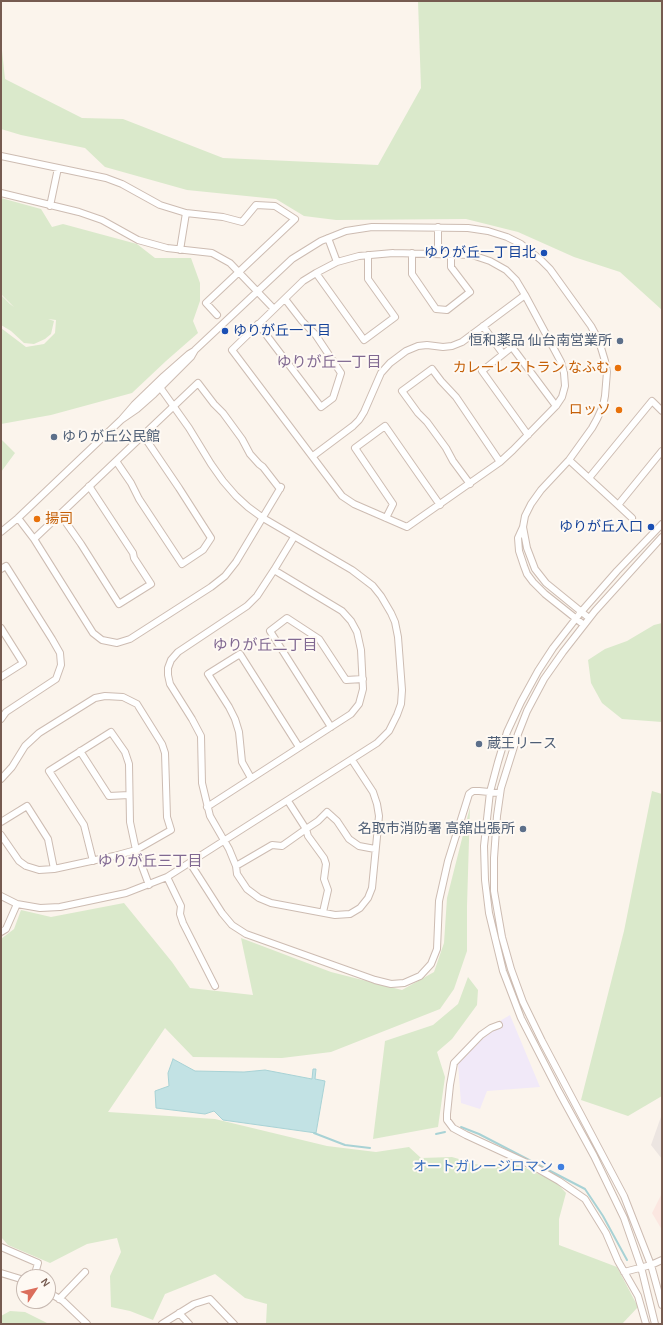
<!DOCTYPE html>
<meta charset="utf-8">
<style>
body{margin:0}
#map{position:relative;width:663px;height:1325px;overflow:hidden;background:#fbf4ec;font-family:Karla,sans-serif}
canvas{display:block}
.frame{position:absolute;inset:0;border:2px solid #765b50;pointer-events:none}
.north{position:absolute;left:16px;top:1269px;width:40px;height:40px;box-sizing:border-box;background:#fef9f3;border:1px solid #c8bab2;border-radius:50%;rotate:55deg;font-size:11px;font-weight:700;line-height:16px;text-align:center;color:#765b50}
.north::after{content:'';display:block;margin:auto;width:14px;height:18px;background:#db6e5c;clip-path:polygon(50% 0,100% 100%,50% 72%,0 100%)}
</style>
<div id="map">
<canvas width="663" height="1325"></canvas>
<div class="frame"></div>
<div class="north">N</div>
</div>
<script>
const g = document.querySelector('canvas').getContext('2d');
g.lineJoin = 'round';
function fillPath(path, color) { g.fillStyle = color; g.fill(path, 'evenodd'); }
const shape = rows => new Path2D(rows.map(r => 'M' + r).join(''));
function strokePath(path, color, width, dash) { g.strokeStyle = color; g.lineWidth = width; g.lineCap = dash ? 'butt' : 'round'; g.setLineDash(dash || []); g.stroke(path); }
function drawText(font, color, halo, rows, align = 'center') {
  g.font = font + ' Karla,"Noto Sans JP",sans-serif'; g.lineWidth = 4; g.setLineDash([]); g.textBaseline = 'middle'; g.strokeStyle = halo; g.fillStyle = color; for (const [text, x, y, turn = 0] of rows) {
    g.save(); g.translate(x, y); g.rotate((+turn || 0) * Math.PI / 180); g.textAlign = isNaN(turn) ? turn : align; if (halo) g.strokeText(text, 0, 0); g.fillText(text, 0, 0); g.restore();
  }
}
fillPath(shape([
 [662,1193,662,1230,652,1213]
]), '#fbe7e1');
fillPath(shape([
 [662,1114,662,1159,651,1145]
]), '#ece5e1');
fillPath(shape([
 [510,1015,540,1087,487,1091,480,1109,461,1103,458,1064,483,1031]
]), '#f1e9f8');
fillPath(shape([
 [418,1,662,1,662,310,620,272,574,257,518,232,466,219,336,220,304,216,276,199,187,190,105,167,85,148,21,135,1,129,1,41,5,79,82,118,123,119,223,158,378,165,421,88],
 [1,198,41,209,52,227,63,224,137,244,155,258,191,258,200,283,200,301,193,321,198,333,166,361,132,393,51,415,1,424,1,328,26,347,44,344,55,333,56,320,48,319,54,321,51,334,45,339,34,344,24,343,11,331,1,325,1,295,10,304,14,307,1,294],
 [1,439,15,453,1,472],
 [662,623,662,722,622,719,602,703,591,683,588,660,605,649,627,641,654,625],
 [652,791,662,794,662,1096,628,1116,581,1100,624,931],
 [470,807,467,906,467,951,454,989,440,1009,331,1052,282,1058,193,1057,165,1028,108,1112,215,1119,327,1146,376,1152,409,1147,421,1158,452,1157,486,1167,519,1165,556,1182,566,1193,559,1219,559,1245,617,1267,638,1307,622,1324,266,1324,267,1304,245,1298,215,1274,165,1294,153,1320,130,1311,111,1307,110,1276,121,1252,117,1238,87,1244,50,1263,8,1245,1,1237,1,939,14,929,21,910,51,917,124,903,172,962,190,988,253,995,241,938,331,972,402,990,434,972,444,943,447,898],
 [468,977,478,990,477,1005,452,1039,437,1052,445,1077,438,1127,373,1139,385,1041,433,1025,458,1004],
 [10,1311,25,1312,49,1324,1,1324,1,1316]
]), '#dae9cb');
const water = shape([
 [173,1059,195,1071,244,1072,265,1070,312,1079,313,1069,316,1069,315,1079,325,1081,316,1133,223,1120,214,1111,205,1114,156,1108,155,1091,169,1086,168,1073,173,1059]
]);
fillPath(water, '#c2e2e4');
strokePath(water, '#a8d2d5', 1);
strokePath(shape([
 [461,1127,479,1134,585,1189,603,1216,627,1260],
 [314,1133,345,1145,370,1148],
 [436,1134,445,1132]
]), '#a8d2d5', 2);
const minor = shape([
 [1,156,106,178,122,184,160,205,186,213,223,217,242,222,256,205,275,206,295,219,206,303,217,315],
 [1,193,79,212,102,220,138,240,167,248,212,253,230,263,274,309],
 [50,206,58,168],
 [328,238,337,262],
 [180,250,186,213],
 [393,253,472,255,490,261,506,270,516,280,525,295,561,362,564,373,565,386,562,397,556,406,513,450,500,462,407,527,354,504,342,496,232,350,303,281,316,273,337,262,359,256,393,253],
 [412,253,412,274,436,309,447,310,470,292,451,267,451,254],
 [438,253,438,227],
 [316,273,364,340,395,317,368,279,368,255],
 [258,324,321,407,333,398,341,373,315,334,302,321,285,299],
 [483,326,503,354],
 [121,420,137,409,154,394,191,357,195,350,292,259,321,241,346,231,372,227,468,228,488,231,507,237,521,244,541,260,550,269,591,326,599,341,605,361,607,372,605,396,603,406,597,419,592,428,569,460,541,490,531,504,525,516,523,527,518,538,519,551,524,566,527,574,533,582,545,594,584,625],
 [528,435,482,371,512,347,556,406],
 [313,456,353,426,359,420,364,412,381,373,390,363,406,351,418,346,427,345,443,347,452,346,462,342,525,295],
 [569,460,618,505,662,451],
 [116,461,131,483,139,499,182,564,203,550,211,538,179,488,143,435],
 [589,478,652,401,662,411],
 [470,484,453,461,446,448,427,422,418,413,402,391,432,369,441,381,456,397,500,462],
 [618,505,632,518],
 [60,514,81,544,119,604,151,584,134,558,133,553,89,486],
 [18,518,34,539,93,633,102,640,117,643,130,639,211,587,225,576,236,562,281,487],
 [386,518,393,504,355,448,385,426,440,505],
 [523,527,527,548,535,569,546,583,589,618],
 [1,532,18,518,121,420,134,405,164,376,189,354,194,351],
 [294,537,274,570,257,596,247,606,178,652,171,660,168,668,168,675,170,684,192,719,201,736,202,783,210,816,229,849,236,866,237,874,247,889,259,898,271,903,335,915,350,914,360,908,368,898,372,888,379,816,377,804,373,792,352,760],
 [662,537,595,611,563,652,544,679,527,711,518,734,501,788,497,816,494,858,494,891,502,937,511,969,523,1002,542,1041,624,1196,651,1265,662,1305],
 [34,539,198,383,214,404,223,413,242,439,250,454,259,464,263,467,280,489],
 [1,569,6,566,52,639,60,653,61,665,56,679,6,712,1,719],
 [1,628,23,663,1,677],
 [331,727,270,631,287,618,319,639,346,680,363,679],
 [80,751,109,796,129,795],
 [251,778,242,762,239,732,235,719,229,707,208,674,240,654,299,747],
 [1,779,12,767,25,746,39,733,95,698,105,696,123,697,137,704,162,744,165,753,167,817,171,830,136,850,114,856,54,869,39,870,26,866,19,861,1,835],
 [288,801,306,829,318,821,327,812,337,821,349,839,359,846,375,849],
 [207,807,351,714,359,704,363,689,361,650,357,632,351,621,342,611,274,570],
 [1,822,27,806,48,839,54,869],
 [93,861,84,825,49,771,111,732,125,752,129,764,130,822,136,850,149,885],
 [190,863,222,913,232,925,246,934,375,980,391,984,404,983,420,976,431,964,437,949,439,901,448,861,469,794,473,791,479,791,499,793],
 [236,866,272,845,282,846,306,829,308,836,324,858,326,864,324,879,328,890,323,912],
 [167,877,181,906,180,914,183,923,215,986],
 [1,896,17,904,40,908,60,907,126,893,167,877,377,743,389,731,397,715,401,704,402,690,398,637,395,622,391,613,381,596,373,586,352,570,263,518,248,507,236,496,223,481,211,464,189,428,157,383],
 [1,932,6,929,17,904],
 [499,1025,491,1028,481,1035,454,1063,450,1085,447,1114,447,1120,453,1128,466,1135,531,1165,559,1181,585,1199,606,1233,618,1261,638,1296,646,1324],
 [1,1247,38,1263,34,1277],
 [624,1272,651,1265,662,1260],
 [1,1273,24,1280],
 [48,1292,63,1301,87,1324],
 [59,1299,85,1272],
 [179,1313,189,1324],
 [162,1324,194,1304,210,1299,234,1324],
 [655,1324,641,1267,624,1218,594,1156,559,1092,521,1018,503,971,489,913,485,880,484,846,490,792,498,762,507,732,521,702,538,671,553,648,581,612,617,571,662,524]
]);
strokePath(minor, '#cdbcb2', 8);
strokePath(minor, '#fff', 6);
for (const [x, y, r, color] of [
 [544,253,4,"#1a4fb4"],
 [225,331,4,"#1a4fb4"],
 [620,341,4,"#5c6f8a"],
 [618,368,4,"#e8710a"],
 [619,410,4,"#e8710a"],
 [54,437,4,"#5c6f8a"],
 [37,519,4,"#e8710a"],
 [651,527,4,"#1a4fb4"],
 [479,744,4,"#5c6f8a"],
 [523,829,4,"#5c6f8a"],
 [561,1167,4,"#3f7fe0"]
]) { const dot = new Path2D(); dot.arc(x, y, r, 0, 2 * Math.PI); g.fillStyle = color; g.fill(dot); strokePath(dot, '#fef9f3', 1.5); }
drawText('14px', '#164399', '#fef9f3', [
 ["ゆりが丘一丁目北",536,253],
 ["ゆりが丘一丁目",233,331,"left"],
 ["ゆりが丘入口",643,527]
], 'right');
drawText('14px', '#4e5e75', '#fef9f3', [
 ["恒和薬品 仙台南営業所",612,341],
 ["ゆりが丘公民館",62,437,"left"],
 ["蔵王リース",487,744,"left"],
 ["名取市消防署 高舘出張所",515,829]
], 'right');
drawText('14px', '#c56008', '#fef9f3', [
 ["カレーレストラン なふむ",610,368],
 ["ロッソ",611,410],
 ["揚司",45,519,"left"]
], 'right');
drawText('14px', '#366cbe', '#fef9f3', [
 ["オートガレージロマン",553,1167]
], 'right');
drawText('15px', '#806891', '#fef9f3', [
 ["ゆりが丘一丁目",329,363],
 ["ゆりが丘二丁目",265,646],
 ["ゆりが丘三丁目",150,862]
]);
</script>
